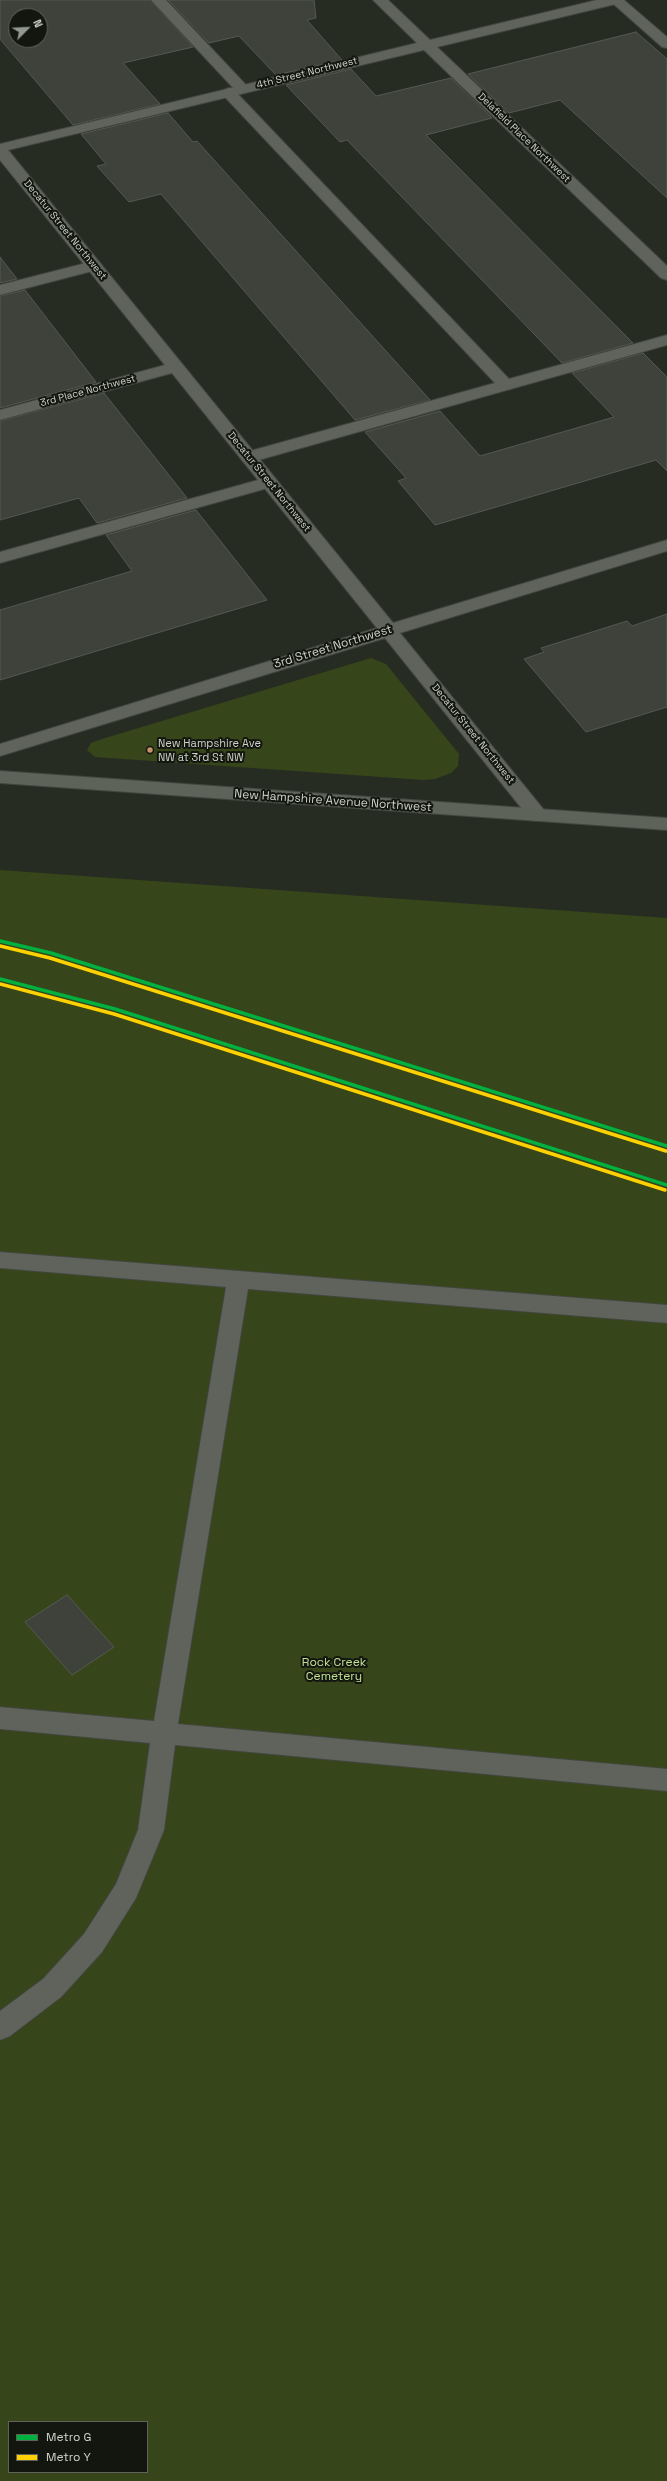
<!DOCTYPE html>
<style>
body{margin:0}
#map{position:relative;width:667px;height:2481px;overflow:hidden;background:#272c22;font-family:"Space Grotesk",sans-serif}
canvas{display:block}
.legend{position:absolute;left:8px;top:2421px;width:140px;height:52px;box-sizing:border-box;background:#13160f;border:1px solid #5e6259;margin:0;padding:5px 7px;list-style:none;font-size:12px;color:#cfd3c9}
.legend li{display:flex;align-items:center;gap:8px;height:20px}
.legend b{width:20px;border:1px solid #5e6259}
.north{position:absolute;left:8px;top:8px;width:40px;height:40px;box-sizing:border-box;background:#13160f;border:1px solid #5e6259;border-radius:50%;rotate:66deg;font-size:11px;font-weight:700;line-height:16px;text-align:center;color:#cfd3c9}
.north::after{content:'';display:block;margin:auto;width:14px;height:18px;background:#94998f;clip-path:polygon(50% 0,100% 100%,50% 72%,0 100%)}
</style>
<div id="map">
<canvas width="667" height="2481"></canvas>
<ul class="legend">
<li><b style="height:5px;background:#00b140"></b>Metro G</li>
<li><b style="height:5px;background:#ffd100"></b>Metro Y</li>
</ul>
<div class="north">N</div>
</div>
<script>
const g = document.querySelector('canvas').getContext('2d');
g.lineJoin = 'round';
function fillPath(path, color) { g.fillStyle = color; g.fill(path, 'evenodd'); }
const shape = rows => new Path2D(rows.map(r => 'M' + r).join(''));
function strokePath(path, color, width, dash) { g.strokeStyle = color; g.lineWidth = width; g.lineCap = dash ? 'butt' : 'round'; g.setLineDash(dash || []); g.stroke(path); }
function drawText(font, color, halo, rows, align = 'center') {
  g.font = font + ' "Space Grotesk",sans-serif'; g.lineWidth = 4; g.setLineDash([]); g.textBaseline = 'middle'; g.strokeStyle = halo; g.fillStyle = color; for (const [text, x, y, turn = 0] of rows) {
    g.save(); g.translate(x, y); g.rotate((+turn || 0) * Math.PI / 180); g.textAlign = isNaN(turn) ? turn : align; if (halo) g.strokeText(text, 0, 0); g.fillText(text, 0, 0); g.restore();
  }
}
fillPath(shape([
 [371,658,386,664,459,754,458,766,451,773,435,779,424,780,95,757,87,750,91,743,102,739],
 [0,870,667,918,667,2481,0,2481],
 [9,2422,147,2422,147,2472,9,2472]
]), '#36451a');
const building = shape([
 [0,0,150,0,193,47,123,63,160,104,73,125,0,39,0,0],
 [16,16,40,16,40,40,16,40,16,16],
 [168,0,314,0,316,18,307,20,342,60,276,75,239,36,209,43,168,0],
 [636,32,667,59,667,198,560,100,509,113,468,74,636,32],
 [351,69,376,96,451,78,492,118,426,135,633,343,562,363,347,140,340,142,286,85,351,69],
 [168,113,193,142,197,141,430,400,355,420,161,194,129,202,97,166,106,164,81,134,168,113],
 [0,257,17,279,0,283,0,257],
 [25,290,96,382,0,408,0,296,25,290],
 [643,353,667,377,667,471,656,460,435,525,398,481,406,478,365,432,440,411,480,456,614,417,572,373,643,353],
 [104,393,187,498,97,523,79,498,0,520,0,421,104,393],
 [196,510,267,600,0,680,0,610,132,571,106,535,196,510],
 [667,614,667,707,586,732,524,659,544,652,541,648,627,621,632,626,667,614],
 [67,1595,114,1647,72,1675,25,1622,67,1595]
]);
fillPath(building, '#3e423a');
strokePath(building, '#555951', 1);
const lane = shape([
 [151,0,166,0,247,86,249,89,247,92,237,92,151,0],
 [609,0,624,0,667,37,667,48,662,47,609,0],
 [228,88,233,89,509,379,667,335,667,345,255,461,243,461,241,457,243,453,495,383,223,95,221,92,228,88],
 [94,261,100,263,102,266,100,269,0,295,0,285,94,261],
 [269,477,275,478,278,482,275,486,0,563,0,552,269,477],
 [0,1252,667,1305,667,1323,248,1289,178,1724,667,1769,667,1791,175,1745,164,1830,136,1898,102,1952,61,1997,10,2036,0,2040,0,2011,43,1979,84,1934,116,1884,138,1830,150,1743,0,1729,0,1707,154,1721,226,1287,0,1268,0,1252]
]);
const street = shape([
 [373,0,388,0,430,40,597,0,622,0,620,3,437,47,667,266,667,280,661,278,424,50,8,150,393,623,667,540,667,551,400,633,548,815,545,820,538,821,531,820,385,638,0,756,0,744,377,628,172,373,0,420,0,410,165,365,0,160,0,144,417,43,373,0]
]);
const secondary = shape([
 [0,771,667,818,667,830,0,783,0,771]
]);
strokePath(lane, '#42463e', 2);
strokePath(street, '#42463e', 2);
strokePath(secondary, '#42463e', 2);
fillPath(lane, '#5f635c');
fillPath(street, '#5f635c');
fillPath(secondary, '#5e6359');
strokePath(shape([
 [0,941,51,953,667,1146],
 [0,979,115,1009,667,1185]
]), '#00b140', 3.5);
strokePath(shape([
 [0,946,50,958,666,1151],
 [0,984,114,1014,665,1190]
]), '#ffd100', 3.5);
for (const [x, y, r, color] of [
 [150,750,3.5,"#c7916a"]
]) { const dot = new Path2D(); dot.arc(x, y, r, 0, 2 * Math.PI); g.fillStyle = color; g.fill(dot); strokePath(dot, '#13160f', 1.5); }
drawText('10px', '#cfd3c9', '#13160f', [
 ["4th Street Northwest",307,73,-14],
 ["Delafield Place Northwest",524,138,44],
 ["Decatur Street Northwest",65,230,51],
 ["3rd Place Northwest",88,391,-15],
 ["Decatur Street Northwest",269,482,51],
 ["Decatur Street Northwest",473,734,51]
]);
drawText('11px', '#cfd3c9', '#13160f', [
 ["New Hampshire Ave",158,744],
 ["NW at 3rd St NW",158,758]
], 'left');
drawText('12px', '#cfd3c9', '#13160f', [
 ["3rd Street Northwest",333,647,-17],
 ["New Hampshire Avenue Northwest",333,801,4]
]);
drawText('12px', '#c1e193', '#13160f', [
 ["Rock Creek",334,1663],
 ["Cemetery",334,1677]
]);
</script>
